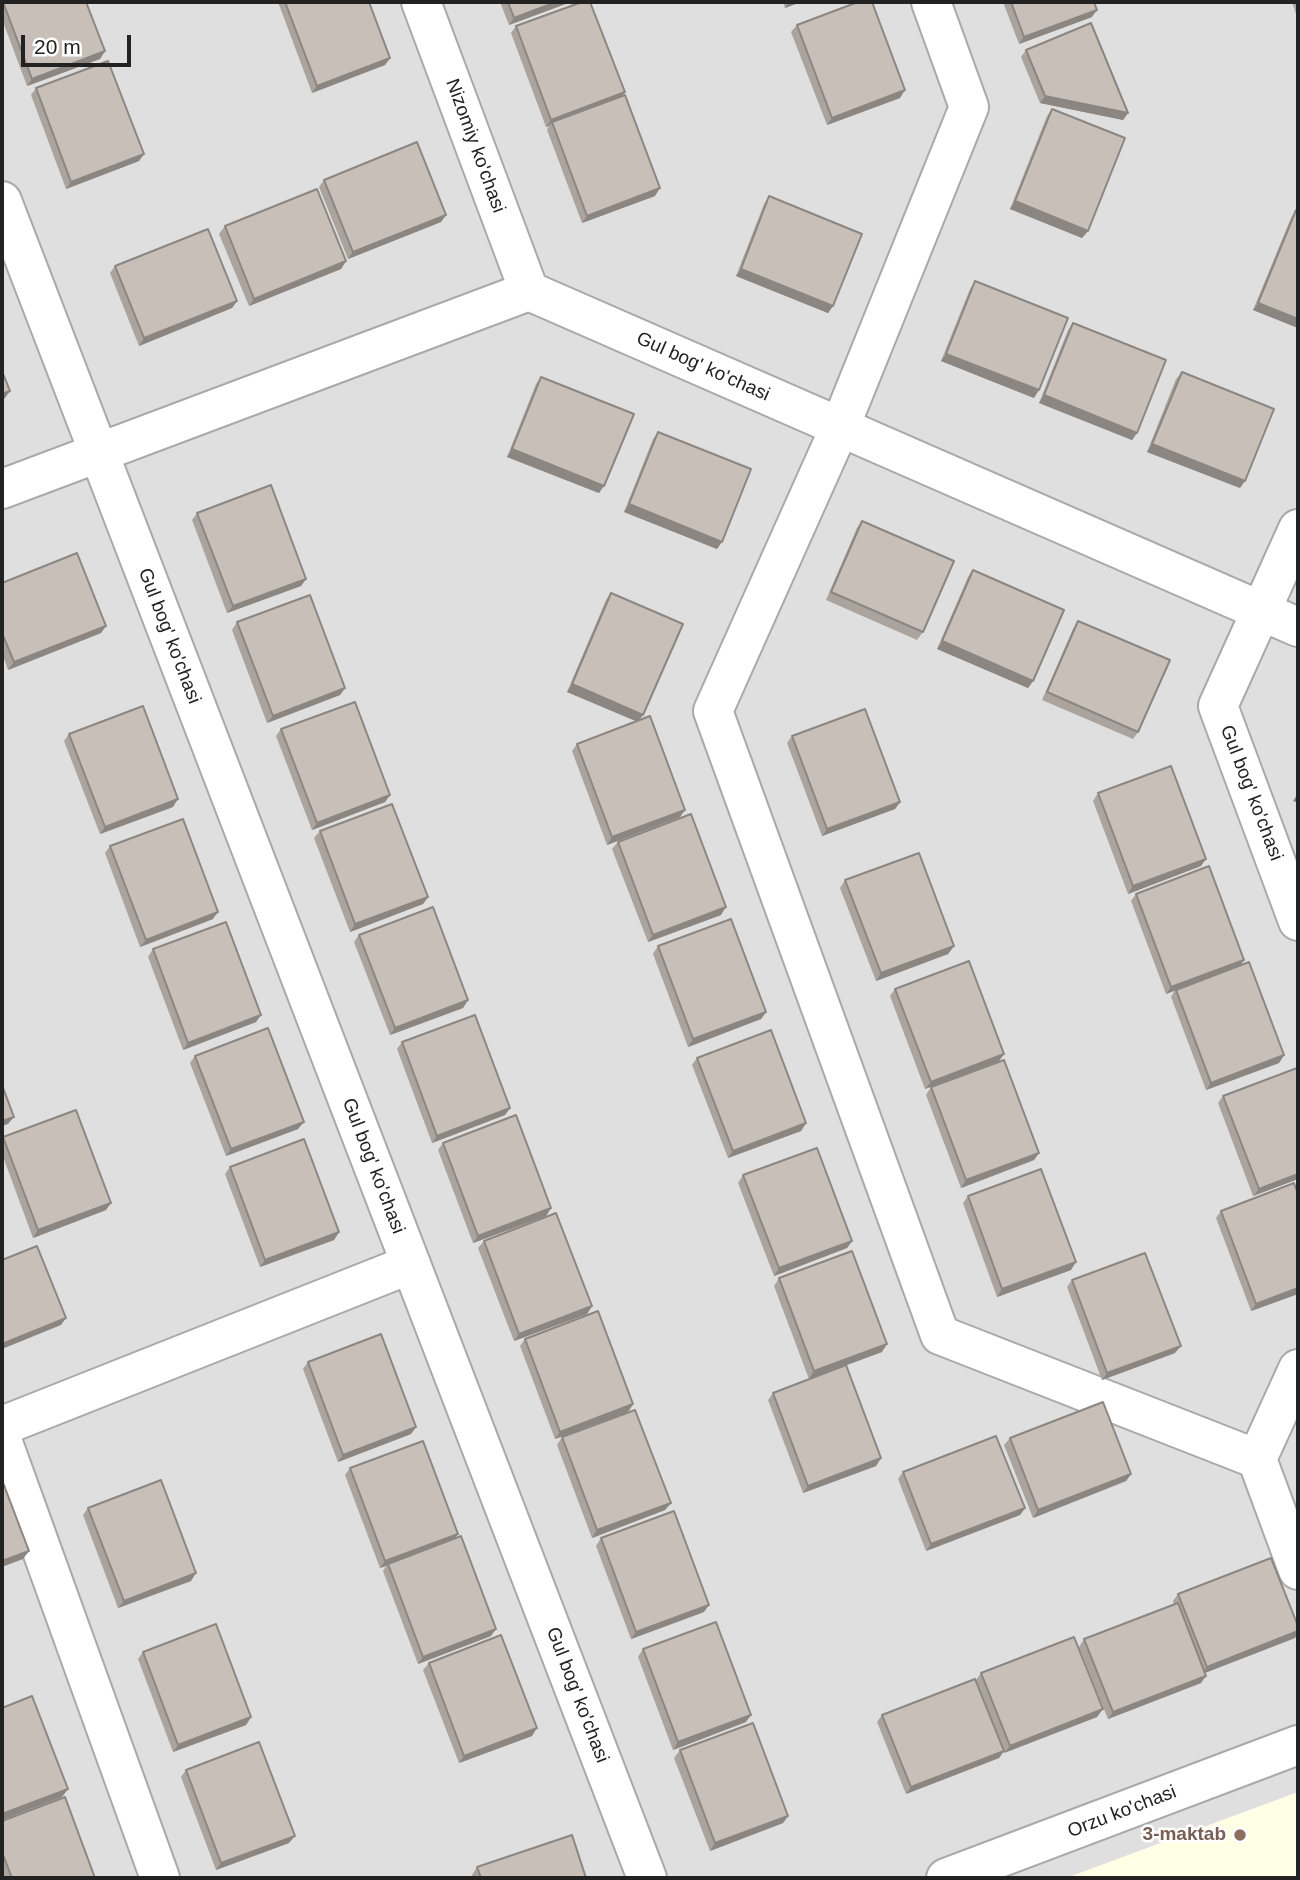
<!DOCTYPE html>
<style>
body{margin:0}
#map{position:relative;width:1300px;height:1880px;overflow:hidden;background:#f2efe9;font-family:Arial,sans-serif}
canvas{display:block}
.frame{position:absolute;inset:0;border:4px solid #222;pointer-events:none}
.scale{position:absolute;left:21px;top:35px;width:110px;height:32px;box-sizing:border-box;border:4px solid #222;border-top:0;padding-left:9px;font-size:21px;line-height:24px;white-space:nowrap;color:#222;-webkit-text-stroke:5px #fff;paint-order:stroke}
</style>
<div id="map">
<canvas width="1300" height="1880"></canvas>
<div class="frame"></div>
<div class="scale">20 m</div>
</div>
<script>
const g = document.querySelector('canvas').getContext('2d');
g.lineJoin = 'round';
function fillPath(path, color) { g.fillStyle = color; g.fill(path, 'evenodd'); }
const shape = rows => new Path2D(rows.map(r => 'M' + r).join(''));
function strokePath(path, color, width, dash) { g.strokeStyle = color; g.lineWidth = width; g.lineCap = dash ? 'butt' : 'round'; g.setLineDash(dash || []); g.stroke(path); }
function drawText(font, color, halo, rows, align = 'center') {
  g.font = font + ' Arial,sans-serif'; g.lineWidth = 5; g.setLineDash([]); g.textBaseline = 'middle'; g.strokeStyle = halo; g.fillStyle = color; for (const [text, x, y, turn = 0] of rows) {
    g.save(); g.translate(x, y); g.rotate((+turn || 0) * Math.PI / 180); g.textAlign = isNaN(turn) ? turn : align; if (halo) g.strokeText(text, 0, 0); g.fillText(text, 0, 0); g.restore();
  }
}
fillPath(shape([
 [2,2,1298,2,1298,1878,2,1878]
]), '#e0dfdf');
fillPath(shape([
 [1298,1792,1298,1878,1066,1878]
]), '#ffffe5');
const minor = shape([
 [421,2,529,291],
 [931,2,969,107,840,427,713,711,940,1335,1257,1459],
 [2,201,647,1878],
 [2,489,529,291,1298,627],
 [1298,529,1218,706,1298,921],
 [1298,1369,1257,1459,1298,1570],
 [2,1426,411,1264],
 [2,1440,160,1878],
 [946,1878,1298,1745]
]);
strokePath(minor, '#a9a9a9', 42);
strokePath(minor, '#fff', 38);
fillPath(shape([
 [2,2,86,2,105,51,100,59,27,86,2,19],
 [278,2,369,2,390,58,385,65,312,93],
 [500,2,571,2,509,25],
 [783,2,801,2,785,8],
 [1003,2,1094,2,1092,17,1019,44],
 [1292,2,1298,2,1298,20],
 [797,25,900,98,827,125,791,32],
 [516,26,625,92,622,96,655,196,582,223,547,130,549,126,546,127,511,33],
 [1026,50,1128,113,1123,120,1040,103,1021,57],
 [36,88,144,154,139,161,66,189,31,95],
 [1052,109,1088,231,1082,238,1010,209,1047,116],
 [324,180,446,215,441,222,348,259,319,187],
 [769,196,833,306,828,313,736,276,764,204],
 [1296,210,1298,328,1253,310,1291,218],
 [225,226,346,261,341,269,249,306,219,234],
 [115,266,237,301,232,308,139,346,110,273],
 [975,281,1034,398,941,361,970,289],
 [1073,323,1137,433,1132,440,1039,403,1068,330],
 [1182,372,1240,488,1147,452,1176,379],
 [541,377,599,493,507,457,536,384],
 [658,432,717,549,624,512,653,439],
 [197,513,306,579,301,586,227,613,192,520],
 [862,521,923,632,917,640,826,600,857,528],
 [973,570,1033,681,1028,688,937,649,968,577],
 [2,583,101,633,8,670,2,653],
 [611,593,640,720,680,817,607,845,572,751,577,744,636,721,567,692,606,600],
 [1078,621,1138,732,1133,739,1042,700,1073,629],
 [237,622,345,688,340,695,267,723,232,630],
 [281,729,390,795,385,802,312,830,276,736],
 [69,734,173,807,100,834,64,741],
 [792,736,900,802,895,809,822,836,787,743],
 [1098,793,1201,866,1128,894,1093,801],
 [320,831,428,897,423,904,350,932,314,838],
 [618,842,721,915,648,942,612,849],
 [110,846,213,919,140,947,105,853],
 [845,880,954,946,948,954,876,981,840,888],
 [1136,894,1244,960,1240,966,1284,1055,1279,1063,1206,1090,1171,997,1175,990,1166,994,1131,901],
 [359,935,468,1000,463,1008,390,1035,354,942],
 [658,946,766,1012,761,1019,688,1047,653,954],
 [153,949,256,1022,183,1050,148,957],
 [895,989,1004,1054,999,1061,925,1089,890,996],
 [402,1042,510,1108,505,1115,432,1143,397,1049],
 [195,1056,298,1129,226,1156,190,1063],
 [697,1058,806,1123,801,1131,728,1158,692,1065],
 [931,1087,1039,1153,1034,1160,961,1188,926,1095],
 [1223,1096,1298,1179,1253,1196,1218,1103],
 [3,1137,106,1210,33,1238,2,1154,2,1139],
 [443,1143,551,1208,546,1216,473,1243,438,1150],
 [230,1167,339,1232,334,1240,260,1267,225,1174],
 [743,1175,852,1241,847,1248,774,1276,738,1183],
 [1298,1194,1298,1294,1251,1311,1216,1218,1221,1211],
 [968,1196,1071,1270,997,1297,963,1203],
 [484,1241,592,1306,587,1314,514,1341,478,1248],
 [779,1278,882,1352,809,1379,774,1286],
 [1072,1280,1175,1353,1102,1380,1067,1287],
 [525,1339,633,1404,628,1412,555,1439,520,1346],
 [308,1362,416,1427,411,1434,338,1462,303,1369],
 [773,1393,881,1458,876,1466,803,1493,768,1400],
 [562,1437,671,1503,665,1510,592,1538,557,1445],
 [1010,1438,1131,1474,1126,1481,1033,1518,1004,1445],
 [350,1468,455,1538,491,1636,418,1664,383,1571,386,1566,380,1568,345,1475],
 [903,1472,1025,1508,1020,1515,926,1551,898,1479],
 [88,1508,191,1581,118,1608,83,1515],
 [601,1538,704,1612,631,1639,596,1546],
 [1178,1594,1298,1626,1298,1633,1295,1638,1205,1673,1201,1683,1108,1719,1079,1647,1084,1639,1174,1604,1173,1601],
 [643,1649,746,1722,673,1750,638,1657],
 [143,1652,251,1717,246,1725,173,1752,138,1659],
 [429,1663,532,1736,459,1763,423,1670],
 [981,1673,1097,1717,1004,1753,1004,1751,999,1758,906,1794,877,1722,882,1715,976,1680],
 [680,1750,788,1816,783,1823,710,1851,674,1758],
 [186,1770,289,1843,216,1870,181,1777],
 [2,1821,95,1878,4,1878,2,1872],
 [477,1867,586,1878,473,1878,472,1875]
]), '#aba49e');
fillPath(shape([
 [556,2,571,2,509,25,514,18],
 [789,2,801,2,785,8],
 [1097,10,1092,17,1019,44,1024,37],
 [105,51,100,59,27,86,32,79],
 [390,58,385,65,312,93,317,86],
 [905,90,900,98,827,125,832,118],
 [625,92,619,100,552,122,549,126,546,127,551,120],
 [1045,96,1128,113,1123,120,1040,103],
 [144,154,139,161,66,189,71,182],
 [660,188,655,196,582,223,587,216],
 [1015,201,1088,231,1082,238,1010,209],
 [446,215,441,222,348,259,353,252],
 [346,261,341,269,249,306,254,299],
 [741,269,833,306,828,313,736,276],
 [237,301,232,308,139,346,144,338],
 [1258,303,1298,319,1298,328,1253,310],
 [946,354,1039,390,1034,398,941,361],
 [10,391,5,398,2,400,2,394],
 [1044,395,1137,433,1132,440,1039,403],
 [1152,444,1245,481,1240,488,1147,452],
 [512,449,604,486,599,493,507,457],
 [629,504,722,542,717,549,624,512],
 [306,579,301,586,227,613,233,606],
 [106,626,101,633,8,670,14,662],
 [942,641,1033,681,1028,688,937,649],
 [572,684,643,715,638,722,567,692],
 [345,688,340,695,267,723,273,716],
 [1298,793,1298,803,1293,801],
 [390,795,385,802,312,830,317,823],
 [178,799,173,807,100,834,105,827],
 [900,802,895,809,822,836,827,829],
 [685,810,680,817,607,845,612,837],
 [1206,859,1201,866,1128,894,1133,886],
 [428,897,423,904,350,932,355,924],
 [726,907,721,915,648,942,653,935],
 [218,912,213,919,140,947,146,940],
 [954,946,948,954,876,981,881,973],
 [1244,960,1239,967,1166,994,1171,987],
 [468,1000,463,1008,390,1035,395,1028],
 [766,1012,761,1019,688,1047,693,1039],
 [261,1015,256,1022,183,1050,188,1043],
 [1004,1054,999,1061,925,1089,931,1082],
 [1284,1055,1279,1063,1206,1090,1211,1083],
 [510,1108,505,1115,432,1143,437,1136],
 [14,1117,8,1124,2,1126,2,1121],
 [304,1122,298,1129,226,1156,231,1149],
 [806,1123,801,1131,728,1158,733,1151],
 [1039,1153,1034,1160,961,1188,966,1180],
 [1298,1174,1298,1179,1253,1196,1259,1189],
 [111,1203,106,1210,33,1238,38,1230],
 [551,1208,546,1216,473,1243,478,1236],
 [339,1232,334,1240,260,1267,265,1260],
 [852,1241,847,1248,774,1276,779,1268],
 [1076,1262,1071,1270,997,1297,1002,1289],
 [1298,1288,1298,1294,1251,1311,1256,1304],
 [592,1306,587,1314,514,1341,519,1334],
 [66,1318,61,1325,2,1349,2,1344],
 [887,1344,882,1352,809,1379,814,1371],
 [1181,1346,1175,1353,1102,1380,1107,1373],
 [633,1404,628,1412,555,1439,560,1432],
 [416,1427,411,1434,338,1462,343,1455],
 [881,1458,876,1466,803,1493,808,1486],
 [1131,1474,1126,1481,1033,1518,1038,1510],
 [671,1503,665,1510,592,1538,597,1530],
 [1025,1508,1020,1515,926,1551,931,1544],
 [458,1534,453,1541,388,1564,386,1566,380,1568,385,1561],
 [29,1551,23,1559,2,1567,2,1561],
 [196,1573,191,1581,118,1608,124,1601],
 [709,1605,704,1612,631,1639,636,1632],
 [496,1629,491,1636,418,1664,423,1657],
 [1298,1631,1295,1638,1202,1674,1207,1667],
 [1206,1676,1201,1683,1108,1719,1113,1712],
 [1103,1709,1097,1717,1004,1753,1010,1746],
 [751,1715,746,1722,673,1750,678,1742],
 [251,1717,246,1725,173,1752,178,1745],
 [537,1728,532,1736,459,1763,464,1756],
 [1004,1751,999,1758,906,1794,911,1787],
 [68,1789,62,1797,2,1820,2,1814],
 [788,1816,783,1823,710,1851,715,1843],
 [295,1836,289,1843,216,1870,221,1863]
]), '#8b8681');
const building = shape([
 [3,2,86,2,105,51,32,79,3,2],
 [285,2,369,2,390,58,317,86,285,2],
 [508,2,556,2,514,18,508,2],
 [582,2,590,2,625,92,551,120,516,26,582,2],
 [858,2,872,2,905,90,832,118,797,25,858,2],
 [1011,2,1094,2,1097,10,1024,37,1011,2],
 [1091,23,1128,113,1045,96,1026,50,1091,23],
 [108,61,144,154,71,182,36,88,108,61],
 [625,95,660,188,587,216,552,122,625,95],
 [1052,109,1125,138,1088,231,1015,201,1052,109],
 [417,142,446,215,353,252,324,180,417,142],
 [317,189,346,261,254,299,225,226,317,189],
 [769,196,862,234,833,306,741,269,769,196],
 [1296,210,1298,211,1298,319,1258,303,1296,210],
 [208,229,237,301,144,338,115,266,208,229],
 [975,281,1068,318,1039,390,946,354,975,281],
 [1073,323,1166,360,1137,433,1044,395,1073,323],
 [2,371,10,391,2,394,2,371],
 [1182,372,1274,409,1245,481,1152,444,1182,372],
 [541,377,634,414,604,486,512,449,541,377],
 [658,432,751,469,722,542,629,504,658,432],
 [271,485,306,579,233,606,197,513,271,485],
 [862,521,954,561,923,632,831,592,862,521],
 [77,553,106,626,14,662,2,633,2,583,77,553],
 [973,570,1064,610,1033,681,942,641,973,570],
 [611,593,683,624,643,715,572,684,611,593],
 [310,595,345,688,273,716,237,622,310,595],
 [1078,621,1170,660,1138,732,1047,692,1078,621],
 [355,702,390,795,317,823,281,729,355,702],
 [143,706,178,799,105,827,69,734,143,706],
 [865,709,900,802,827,829,792,736,865,709],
 [650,716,685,810,612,837,577,744,650,716],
 [1171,766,1206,859,1133,886,1098,793,1171,766],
 [392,804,428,897,355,924,320,831,392,804],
 [691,814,726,907,653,935,618,842,691,814],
 [183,819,218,912,146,940,110,846,183,819],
 [919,853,954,946,881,973,845,880,919,853],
 [1209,866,1244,960,1171,987,1136,894,1209,866],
 [433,907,468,1000,395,1028,359,935,433,907],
 [731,919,766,1012,693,1039,658,946,731,919],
 [226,922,261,1015,188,1043,153,949,226,922],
 [969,961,1004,1054,931,1082,895,989,969,961],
 [1249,962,1284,1055,1211,1083,1176,990,1249,962],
 [475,1015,510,1108,437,1136,402,1042,475,1015],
 [268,1028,304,1122,231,1149,195,1056,268,1028],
 [771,1030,806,1123,733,1151,697,1058,771,1030],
 [1004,1060,1039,1153,966,1180,931,1087,1004,1060],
 [1297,1068,1298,1072,1298,1174,1259,1189,1223,1096,1297,1068],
 [2,1085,14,1117,2,1121,2,1085],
 [76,1110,111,1203,38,1230,3,1137,76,1110],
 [516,1115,551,1208,478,1236,443,1143,516,1115],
 [304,1139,339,1232,265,1260,230,1167,304,1139],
 [817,1148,852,1241,779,1268,743,1175,817,1148],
 [1041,1169,1076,1262,1002,1289,968,1196,1041,1169],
 [1294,1183,1298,1194,1298,1288,1256,1304,1221,1211,1294,1183],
 [556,1213,592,1306,519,1334,484,1241,556,1213],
 [37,1246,66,1318,2,1344,2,1260,37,1246],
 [852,1251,887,1344,814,1371,779,1278,852,1251],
 [1145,1253,1181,1346,1107,1373,1072,1280,1145,1253],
 [598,1311,633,1404,560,1432,525,1339,598,1311],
 [381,1334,416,1427,343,1455,308,1362,381,1334],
 [846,1365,881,1458,808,1486,773,1393,846,1365],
 [1103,1402,1131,1474,1038,1510,1010,1438,1103,1402],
 [635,1410,671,1503,597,1530,562,1437,635,1410],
 [996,1436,1025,1508,931,1544,903,1472,996,1436],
 [423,1441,458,1534,385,1561,350,1468,423,1441],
 [2,1480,29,1551,2,1561,2,1480],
 [161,1480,196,1573,124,1601,88,1508,161,1480],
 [674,1511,709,1605,636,1632,601,1538,674,1511],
 [461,1536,496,1629,423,1657,388,1564,461,1536],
 [1271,1558,1298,1626,1298,1631,1207,1667,1178,1594,1271,1558],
 [1178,1603,1206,1676,1113,1712,1084,1639,1178,1603],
 [716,1622,751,1715,678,1742,643,1649,716,1622],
 [216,1624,251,1717,178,1745,143,1652,216,1624],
 [501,1635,537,1728,464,1756,429,1663,501,1635],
 [1074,1637,1103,1709,1010,1746,981,1673,1074,1637],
 [975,1679,1004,1751,911,1787,882,1715,975,1679],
 [32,1696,68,1789,2,1814,2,1708,32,1696],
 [753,1723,788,1816,715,1843,680,1750,753,1723],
 [259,1742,295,1836,221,1863,186,1770,259,1742],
 [65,1797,95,1878,12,1878,2,1852,2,1821,65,1797],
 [572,1835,586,1878,481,1878,477,1867,572,1835]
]);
fillPath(building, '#c7bfb8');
strokePath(building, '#8b8681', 2);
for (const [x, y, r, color] of [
 [1240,1835,7,"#8d6e63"]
]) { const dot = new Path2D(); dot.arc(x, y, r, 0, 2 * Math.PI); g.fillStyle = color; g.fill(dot); strokePath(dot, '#fff', 2.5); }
drawText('19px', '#222', '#fff', [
 ["Nizomiy ko'chasi",475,146,70],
 ["Gul bog' ko'chasi",703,367,24],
 ["Gul bog' ko'chasi",169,636,69],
 ["Gul bog' ko'chasi",1251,793,69],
 ["Gul bog' ko'chasi",373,1166,69],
 ["Gul bog' ko'chasi",577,1695,69],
 ["Orzu ko'chasi",1122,1812,-21]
]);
drawText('bold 19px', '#785e54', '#fff', [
 ["3-maktab",1226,1835]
], 'right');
</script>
